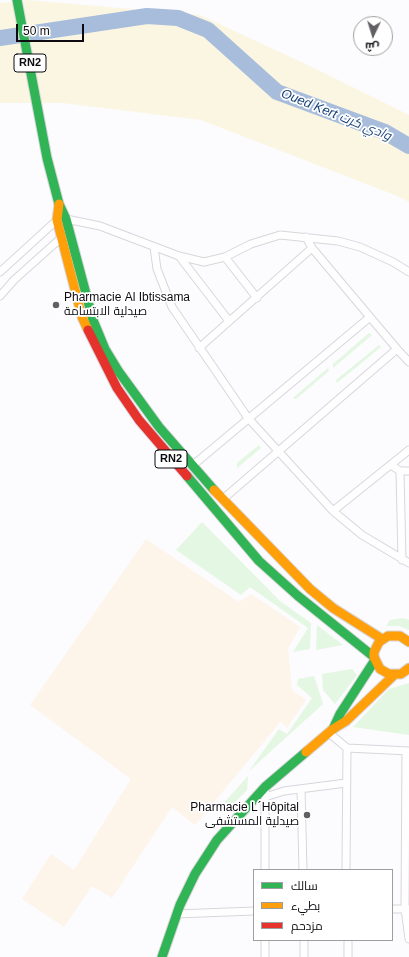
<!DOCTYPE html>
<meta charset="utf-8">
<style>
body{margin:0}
#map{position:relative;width:409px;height:957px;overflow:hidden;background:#fcfbfd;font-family:Arial,Cairo,sans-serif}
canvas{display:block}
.legend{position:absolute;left:253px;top:869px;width:140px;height:72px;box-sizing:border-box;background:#fff;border:1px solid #9e9da0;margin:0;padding:5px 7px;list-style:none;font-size:12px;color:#0d0b11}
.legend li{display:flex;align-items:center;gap:8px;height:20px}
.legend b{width:20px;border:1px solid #9e9da0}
.north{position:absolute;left:353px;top:16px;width:40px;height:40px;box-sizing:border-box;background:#fff;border:1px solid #9e9da0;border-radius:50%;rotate:184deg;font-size:11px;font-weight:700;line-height:16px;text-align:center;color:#0d0b11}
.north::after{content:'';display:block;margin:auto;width:14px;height:18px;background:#615f64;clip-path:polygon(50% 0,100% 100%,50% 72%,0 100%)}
.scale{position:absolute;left:16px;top:24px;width:68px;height:18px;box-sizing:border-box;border:2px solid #0d0b11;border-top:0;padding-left:5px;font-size:12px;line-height:14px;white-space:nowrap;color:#0d0b11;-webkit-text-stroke:3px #fff;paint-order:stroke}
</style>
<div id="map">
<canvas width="409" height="957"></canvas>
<ul class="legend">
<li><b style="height:5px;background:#30b455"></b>سالك</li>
<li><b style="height:5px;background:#ff9f0a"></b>بطيء</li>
<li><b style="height:5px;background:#e5322d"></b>مزدحم</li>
</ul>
<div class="north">ش</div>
<div class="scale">50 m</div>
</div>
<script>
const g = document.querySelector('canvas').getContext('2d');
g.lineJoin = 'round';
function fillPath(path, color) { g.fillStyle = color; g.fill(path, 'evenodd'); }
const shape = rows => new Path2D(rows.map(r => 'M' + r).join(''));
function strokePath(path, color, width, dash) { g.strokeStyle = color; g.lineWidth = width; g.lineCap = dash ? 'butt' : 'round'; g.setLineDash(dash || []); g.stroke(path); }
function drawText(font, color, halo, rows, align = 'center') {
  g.font = font + ' Arial,Cairo,sans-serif'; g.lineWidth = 3.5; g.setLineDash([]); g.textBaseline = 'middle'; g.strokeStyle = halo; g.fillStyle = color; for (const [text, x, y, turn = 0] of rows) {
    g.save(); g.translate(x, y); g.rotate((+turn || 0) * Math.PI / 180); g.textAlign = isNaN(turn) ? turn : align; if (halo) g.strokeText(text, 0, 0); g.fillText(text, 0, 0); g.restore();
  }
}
fillPath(shape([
 [146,539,239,602,251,594,300,627,288,648,292,690,306,700,287,728,281,721,195,825,172,807,112,898,92,886,64,927,22,899,51,854,74,870,131,779,30,705]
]), '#fdf4ea');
fillPath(shape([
 [369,333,372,335,333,368,333,364],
 [379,345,381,347,337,383,336,380],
 [328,368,329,371,296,399,293,398],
 [259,445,261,448,237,468,237,463],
 [202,522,280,601,311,623,310,649,293,652,308,628,250,587,241,595,176,550],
 [403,618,409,620,409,630,399,626,386,626,390,620],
 [317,625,343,645,316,650],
 [352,669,357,675,335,704,323,690,322,674],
 [314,676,323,704,249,771,279,729,287,734,312,698,297,685,298,679],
 [409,683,409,735,353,727,389,689],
 [248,776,247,790,230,807,227,808,222,805]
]), '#e3f7e2');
fillPath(shape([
 [27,0,200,15,314,68,409,115,409,202,395,195,201,120,63,103,0,103,0,3]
]), '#fbf6e2');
strokePath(shape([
 [0,38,147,16,178,18,208,30,277,92,385,132,409,146]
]), '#a7bddb', 16);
const street = shape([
 [154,247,157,269,172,307,248,418,333,511,362,535,409,563],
 [179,256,229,321],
 [225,257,257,298],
 [0,272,57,220,66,219,100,226,179,256,204,262,225,257,251,244,280,235,338,241,360,247,393,262,409,272],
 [0,296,14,280,61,238],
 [370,317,397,349],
 [199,348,312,248],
 [391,465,400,471,409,471],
 [192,466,370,317,312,248,306,237],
 [400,471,402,560],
 [223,499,397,349,409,362],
 [333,511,409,450],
 [329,733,347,748,409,751],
 [406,751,405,909,409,939],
 [265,787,265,870],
 [301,789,303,870],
 [265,797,284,791,346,783],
 [346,870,347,748],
 [392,909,408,909],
 [176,914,254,911],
 [265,940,265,957],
 [348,940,348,957],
 [304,957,304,940]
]);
const fast = shape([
 [17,0,47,158,59,204,66,219,93,320,105,349,119,372,159,427,214,490],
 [187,476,259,561,298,596,374,657],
 [333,729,340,714,375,660],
 [162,957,180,905,195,874,217,840,265,787,306,752]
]);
const slow = shape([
 [59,204,57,220,82,317,88,330],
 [214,490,310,589,333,608,382,639],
 [409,642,400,636,388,636,379,642,374,652,374,657,380,669,389,674,401,674,409,668],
 [306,752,333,729,346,721,394,675]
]);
const jam = shape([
 [88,330,117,388,139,420,187,476]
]);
strokePath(street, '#d8d6db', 9);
strokePath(fast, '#d8d6db', 11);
strokePath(slow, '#d8d6db', 11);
strokePath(jam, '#d8d6db', 11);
strokePath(street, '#fffeff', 7);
strokePath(fast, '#30b455', 9);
strokePath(slow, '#ff9f0a', 9);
strokePath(jam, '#e5322d', 9);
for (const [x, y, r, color] of [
 [56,305,4,"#615f64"],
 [307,815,4,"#615f64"]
]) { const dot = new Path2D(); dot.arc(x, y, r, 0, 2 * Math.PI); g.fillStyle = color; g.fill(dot); strokePath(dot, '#fff', 1.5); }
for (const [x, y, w] of [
 [30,63,32],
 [171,459,32]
]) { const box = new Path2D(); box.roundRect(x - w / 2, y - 9, w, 18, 3); g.fillStyle = '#fff'; g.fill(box); strokePath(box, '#0d0b11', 1); }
drawText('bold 11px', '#0d0b11', null, [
 ["RN2",30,63],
 ["RN2",171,459]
]);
drawText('12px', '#0d0b11', '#fff', [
 ["Pharmacie Al Ibtissama",64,298],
 ["صيدلية الابتسامة",64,312],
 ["Pharmacie L´Hôpital",299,808,"right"],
 ["صيدلية المستشفى",299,822,"right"]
], 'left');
drawText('italic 13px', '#184378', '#fff', [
 ["Oued Kert وادي كرت",336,115,22]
]);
</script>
